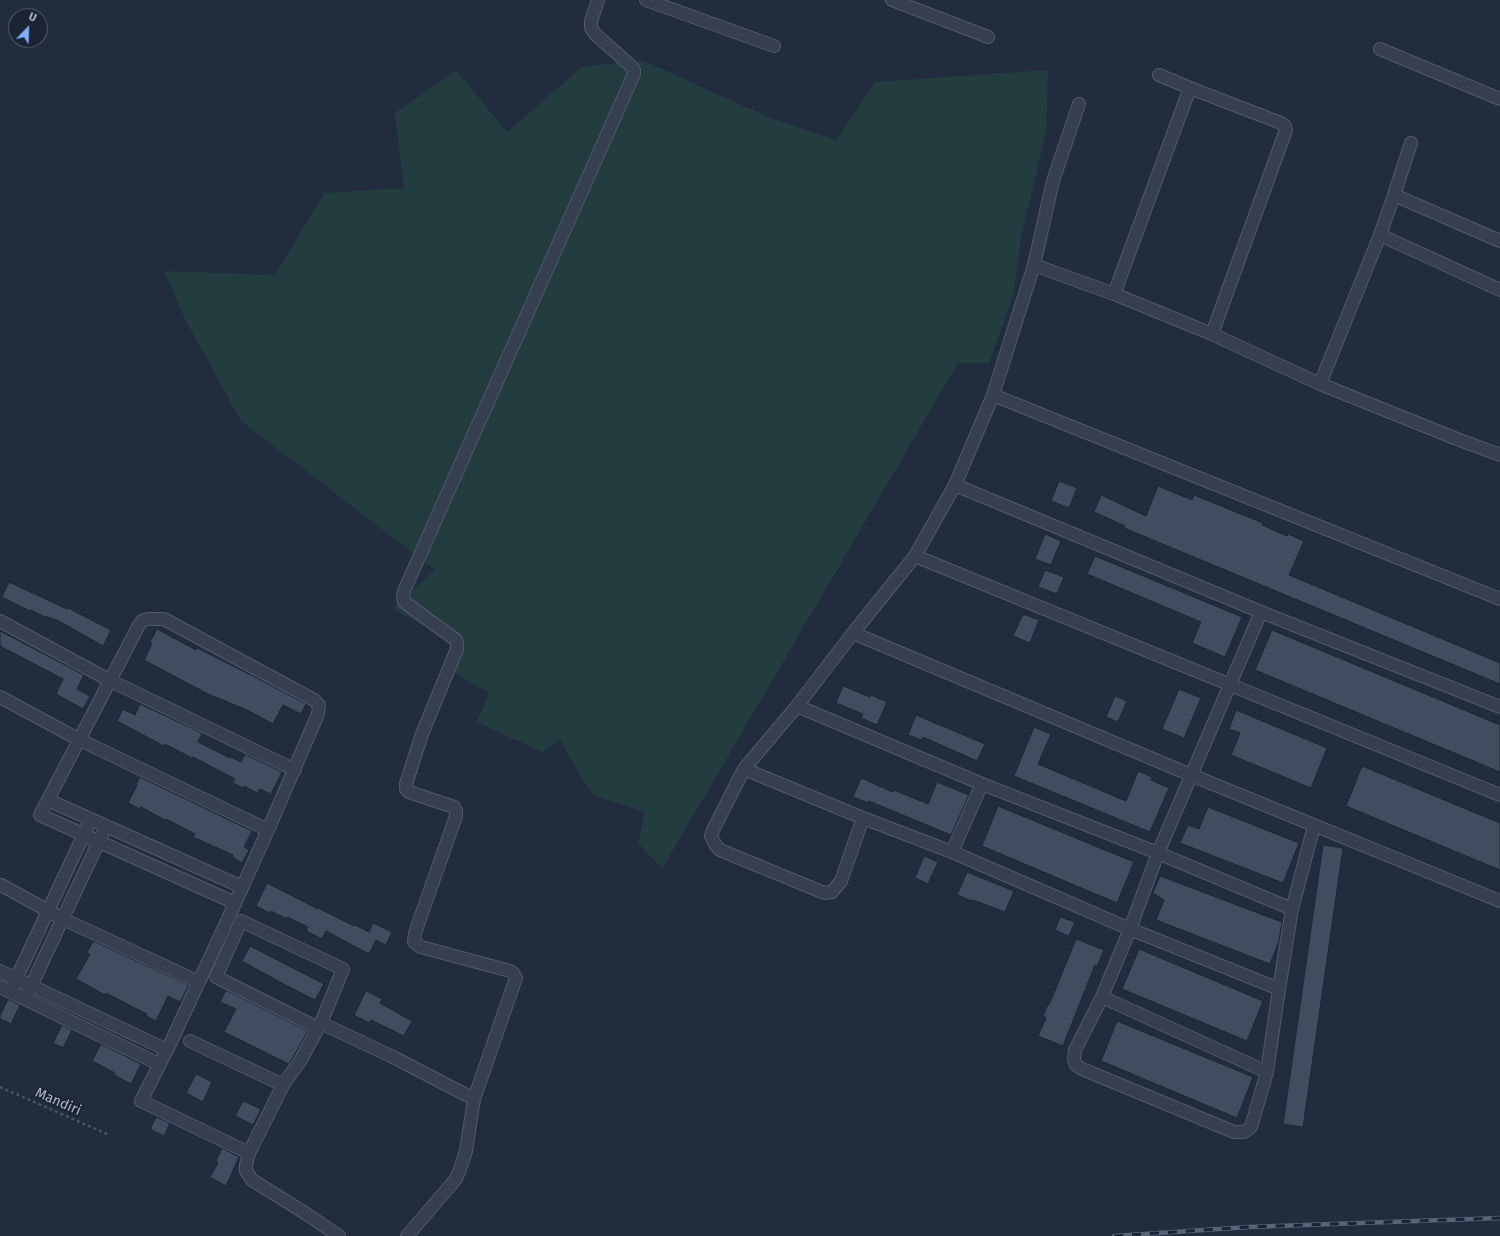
<!DOCTYPE html>
<style>
body{margin:0}
#map{position:relative;width:1500px;height:1236px;overflow:hidden;background:#212d3f;font-family:"Fira Sans",sans-serif}
canvas{display:block}
.north{position:absolute;left:8px;top:8px;width:40px;height:40px;box-sizing:border-box;background:#1b2433;border:1px solid #57606f;border-radius:50%;rotate:23deg;font-size:11px;font-weight:700;line-height:16px;text-align:center;color:#b1baca}
.north::after{content:'';display:block;margin:auto;width:14px;height:18px;background:#81afff;clip-path:polygon(50% 0,100% 100%,50% 72%,0 100%)}
</style>
<div id="map">
<canvas width="1500" height="1236"></canvas>
<div class="north">U</div>
</div>
<script>
const g = document.querySelector('canvas').getContext('2d');
g.lineJoin = 'round';
function fillPath(path, color) { g.fillStyle = color; g.fill(path, 'evenodd'); }
const shape = rows => new Path2D(rows.map(r => 'M' + r).join(''));
function strokePath(path, color, width, dash) { g.strokeStyle = color; g.lineWidth = width; g.lineCap = dash ? 'butt' : 'round'; g.setLineDash(dash || []); g.stroke(path); }
function drawText(font, color, halo, rows, align = 'center') {
  g.font = font + ' "Fira Sans",sans-serif'; g.lineWidth = 4; g.setLineDash([]); g.textBaseline = 'middle'; g.strokeStyle = halo; g.fillStyle = color; for (const [text, x, y, turn = 0] of rows) {
    g.save(); g.translate(x, y); g.rotate((+turn || 0) * Math.PI / 180); g.textAlign = isNaN(turn) ? turn : align; if (halo) g.strokeText(text, 0, 0); g.fillText(text, 0, 0); g.restore();
  }
}
fillPath(shape([
 [642,60,768,117,836,140,875,82,1048,70,1046,133,1022,232,1013,296,989,363,958,363,662,869,638,843,645,812,595,796,579,775,560,739,542,752,477,722,489,693,448,669,454,641,392,609,435,570,241,421,186,321,164,271,275,275,324,193,404,188,395,113,456,70,507,132,582,67]
]), '#233c40');
const building = shape([
 [1059,481,1077,488,1069,508,1051,501,1059,481],
 [1158,486,1192,500,1194,495,1263,523,1262,525,1287,536,1288,534,1304,541,1289,575,1500,663,1500,684,1124,528,1125,526,1094,512,1101,495,1146,516,1158,486],
 [1045,534,1061,541,1051,565,1035,559,1045,534],
 [1095,556,1242,617,1225,657,1192,643,1201,622,1087,574,1095,556],
 [1045,570,1064,577,1057,594,1038,587,1045,570],
 [9,582,67,609,68,608,111,630,103,646,59,621,45,616,45,617,31,610,30,611,2,597,9,582],
 [1023,614,1039,620,1030,643,1013,636,1023,614],
 [157,629,196,650,197,648,251,675,306,704,301,714,283,705,273,724,247,710,208,694,144,660,152,644,150,642,157,629],
 [1272,630,1500,725,1500,772,1255,670,1272,630],
 [0,631,84,675,77,689,90,696,83,709,56,694,63,679,0,646,0,631],
 [843,686,870,697,871,695,887,702,877,725,861,718,863,714,836,703,843,686],
 [1179,689,1201,698,1184,738,1162,729,1179,689],
 [1115,696,1127,701,1118,722,1106,717,1115,696],
 [140,704,202,733,198,742,230,758,230,757,241,762,245,754,282,772,271,794,260,789,257,793,244,786,243,788,233,783,235,779,193,757,192,758,165,744,164,746,117,721,123,709,135,715,140,704],
 [1236,710,1327,748,1311,788,1231,755,1240,733,1229,729,1236,710],
 [916,715,985,744,977,761,923,737,922,740,908,735,916,715],
 [1034,727,1051,734,1038,764,1126,801,1138,771,1152,777,1151,780,1169,788,1150,832,1014,776,1034,727],
 [1362,766,1500,823,1500,870,1346,806,1362,766],
 [140,777,252,831,244,847,249,850,242,863,232,857,233,855,193,837,195,834,166,819,165,820,141,807,140,809,128,803,137,785,136,784,140,777],
 [861,778,893,792,894,790,928,804,937,782,969,795,951,835,869,801,869,803,853,797,861,778],
 [998,806,1134,862,1117,903,982,846,998,806],
 [1208,807,1299,843,1283,883,1180,843,1188,825,1199,829,1208,807],
 [1323,845,1343,848,1303,1127,1283,1124,1323,845],
 [924,856,938,862,928,884,915,878,924,856],
 [967,872,1014,891,1005,912,973,900,972,901,957,895,967,872],
 [1160,876,1282,922,1279,941,1270,964,1156,920,1164,900,1153,893,1160,876],
 [267,883,318,909,318,908,354,926,355,925,369,932,373,923,392,932,386,945,376,940,369,954,326,931,322,939,306,931,308,927,287,917,287,919,271,911,270,913,256,906,267,883],
 [1060,917,1075,922,1069,936,1055,930,1060,917],
 [1076,939,1104,950,1097,966,1095,965,1063,1046,1038,1036,1046,1018,1043,1016,1048,1004,1049,1005,1076,939],
 [93,941,189,985,180,1002,168,996,156,1021,146,1016,147,1014,133,1007,106,993,105,995,76,979,90,954,87,953,93,941],
 [250,946,324,984,315,1000,278,981,242,961,250,946],
 [1139,949,1263,1001,1247,1041,1122,989,1139,949],
 [226,990,308,1031,289,1064,224,1032,236,1009,220,1002,226,990],
 [366,991,382,999,380,1003,412,1021,404,1036,371,1020,369,1023,354,1015,366,991],
 [8,999,20,1005,11,1024,0,1019,0,1016,8,999],
 [1117,1021,1253,1077,1237,1118,1101,1061,1117,1021],
 [62,1025,72,1030,63,1048,53,1043,62,1025],
 [101,1044,141,1064,131,1084,114,1075,115,1073,92,1061,101,1044],
 [196,1074,212,1082,203,1102,186,1093,196,1074],
 [243,1101,261,1109,253,1125,235,1116,243,1101],
 [156,1117,170,1123,164,1136,150,1129,156,1117],
 [222,1148,239,1157,226,1186,210,1177,218,1163,216,1161,222,1148]
]);
fillPath(building, '#404d61');
strokePath(building, '#1d2635', 1);
const street = shape([
 [646,0,774,46],
 [892,0,988,37],
 [1380,49,1500,99],
 [1159,75,1190,88],
 [1394,195,1411,143],
 [1380,235,1500,290],
 [1034,265,1114,294,1212,334,1320,384,1457,439,1500,455],
 [1114,294,1190,88,1281,123,1285,126,1286,130,1212,334],
 [1320,384,1380,235,1394,195,1500,241],
 [993,395,1500,599],
 [955,485,1261,612,1500,707],
 [915,556,1500,795],
 [1261,612,1158,853,1130,929,1102,997,1075,1050,1074,1059,1076,1065,1082,1069,1234,1132,1244,1132,1251,1127,1267,1072,1279,989,1292,909,1314,826],
 [0,621,111,681,295,770],
 [853,633,1191,775,1500,901],
 [0,697,80,740,268,830],
 [797,706,982,784,1158,853,1292,909],
 [744,769,863,818,952,852,1130,929,1279,989],
 [48,800,242,887],
 [863,818,841,881,832,892,826,893,822,892,720,850,716,846,711,836,713,830,744,769,797,706,853,633,915,556,955,485,993,395,1034,265,1053,181,1079,104],
 [952,852,982,784],
 [1,885,63,919,199,982],
 [235,903,40,815,139,625,142,621,148,619,164,619,314,700,319,705,318,714,268,830,227,921,171,1042,141,1101,249,1153],
 [0,971,167,1050],
 [0,987,159,1064],
 [10,992,91,819],
 [1102,997,1267,1072],
 [25,999,102,835],
 [321,1023,393,1057,474,1099,466,1151,459,1172,455,1180,407,1236],
 [318,1028,216,977,241,921,343,969,321,1023,300,1061,283,1085,249,1153,246,1165,246,1171,252,1180,305,1213,339,1236],
 [190,1041,283,1085],
 [474,1099,516,978,513,973,510,971,421,947,414,942,415,933,456,816,456,811,454,807,409,792,406,789,406,784,422,734,457,649,457,644,456,640,404,602,403,596,404,591,634,74,634,70,630,65,595,34,591,28,591,21,598,0]
]);
strokePath(street, '#515a69', 14);
strokePath(shape([
 [0,1087,107,1134]
]), '#41595d', 2.5, [3, 3]);
strokePath(street, '#363f4f', 12);
const rail = shape([
 [1114,1236,1249,1227,1500,1218]
]);
strokePath(rail, '#576376', 4.5);
strokePath(rail, '#1b2433', 3, [9]);
drawText('14px', '#b1baca', '#1b2433', [
 ["Mandiri",58,1102,24]
]);
</script>
